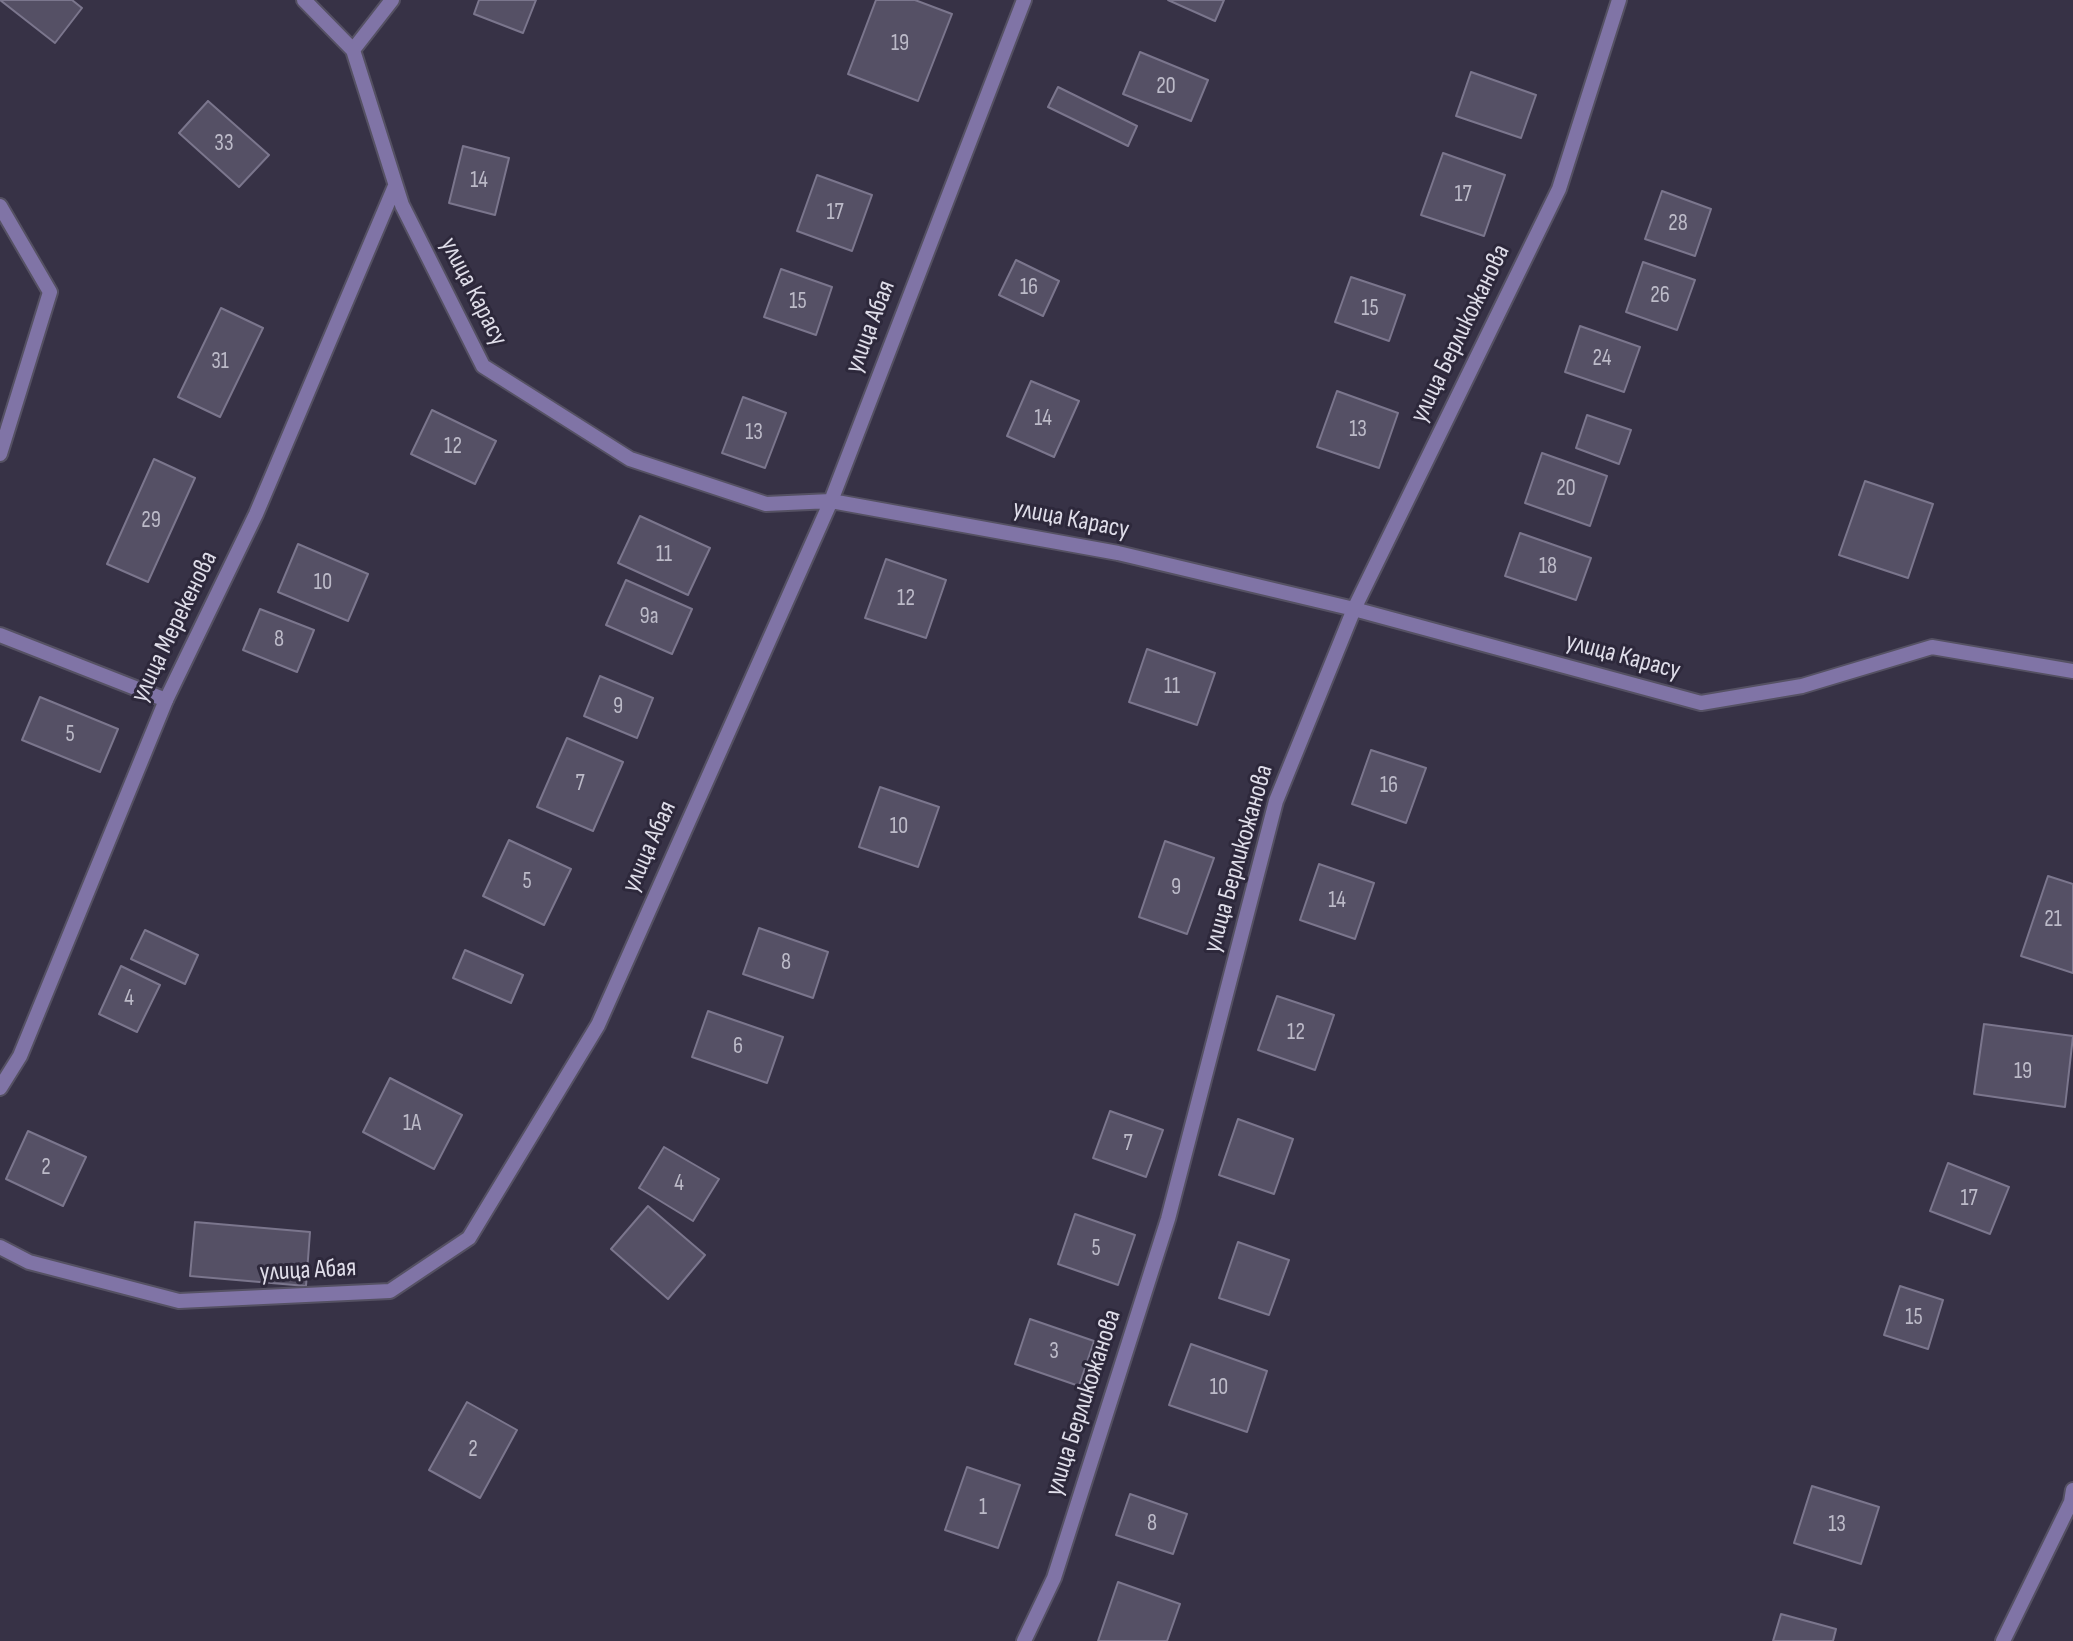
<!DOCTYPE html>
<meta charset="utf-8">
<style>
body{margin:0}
canvas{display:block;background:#373246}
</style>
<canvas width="2073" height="1641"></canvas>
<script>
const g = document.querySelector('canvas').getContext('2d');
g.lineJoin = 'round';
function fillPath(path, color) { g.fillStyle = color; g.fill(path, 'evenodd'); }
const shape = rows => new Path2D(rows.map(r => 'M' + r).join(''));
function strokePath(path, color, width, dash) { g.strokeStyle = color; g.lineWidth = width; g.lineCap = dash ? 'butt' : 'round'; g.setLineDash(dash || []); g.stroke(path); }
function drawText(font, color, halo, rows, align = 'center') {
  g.font = font + ' "Sofia Sans Condensed",sans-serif'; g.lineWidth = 6; g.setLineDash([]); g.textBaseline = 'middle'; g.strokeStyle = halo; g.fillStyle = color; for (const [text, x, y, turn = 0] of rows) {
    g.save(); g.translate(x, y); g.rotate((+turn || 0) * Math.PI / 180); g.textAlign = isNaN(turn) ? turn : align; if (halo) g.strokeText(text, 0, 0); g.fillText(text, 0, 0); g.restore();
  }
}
const building = shape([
 [0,0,72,0,82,8,55,43,0,0],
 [479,0,536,0,523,33,474,14,479,0],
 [876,0,915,0,952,14,918,101,848,74,876,0],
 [1168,0,1224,0,1215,21,1168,0],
 [1140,52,1208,80,1191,121,1123,94,1140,52],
 [1471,72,1536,95,1521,138,1456,116,1471,72],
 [1058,87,1137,126,1128,146,1048,107,1058,87],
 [208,101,269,155,239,187,179,133,208,101],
 [463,146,509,158,495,215,449,203,463,146],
 [1443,153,1505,175,1484,236,1421,215,1443,153],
 [817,175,872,195,852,251,797,231,817,175],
 [1662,191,1711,209,1695,256,1645,239,1662,191],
 [1016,260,1059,281,1043,316,999,295,1016,260],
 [1643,262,1695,280,1677,330,1626,312,1643,262],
 [781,269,832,287,816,335,764,317,781,269],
 [1351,277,1405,295,1389,341,1335,322,1351,277],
 [221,308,263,328,220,417,178,397,221,308],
 [1580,326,1640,347,1624,392,1565,372,1580,326],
 [1031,381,1079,401,1054,457,1007,436,1031,381],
 [1337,391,1398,413,1379,468,1317,447,1337,391],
 [743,397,786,413,765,468,722,453,743,397],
 [432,410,496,441,475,484,411,454,432,410],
 [1587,415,1631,430,1619,464,1576,448,1587,415],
 [1542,453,1607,476,1590,526,1525,503,1542,453],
 [154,459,195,478,148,582,107,564,154,459],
 [1865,481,1933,504,1908,578,1839,555,1865,481],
 [640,516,710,548,688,595,618,563,640,516],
 [1520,533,1591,558,1576,600,1505,576,1520,533],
 [298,544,368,574,348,621,278,592,298,544],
 [886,559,946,580,926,638,865,618,886,559],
 [626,580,692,609,672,654,606,625,626,580],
 [260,609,314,630,297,672,243,650,260,609],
 [1147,649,1215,673,1197,725,1129,702,1147,649],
 [600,676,653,698,637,738,584,716,600,676],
 [40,697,118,729,100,772,22,740,40,697],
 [567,738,623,762,593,831,537,807,567,738],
 [1371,750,1426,768,1406,823,1352,804,1371,750],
 [880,787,939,807,918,867,859,847,880,787],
 [509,840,571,869,544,925,483,896,509,840],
 [1165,841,1214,858,1187,934,1139,917,1165,841],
 [1319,864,1374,883,1355,939,1300,920,1319,864],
 [2048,876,2073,884,2073,973,2021,956,2048,876],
 [759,928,828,952,813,998,743,974,759,928],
 [145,930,198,955,185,984,131,959,145,930],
 [465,950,523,975,511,1003,453,978,465,950],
 [121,966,160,985,137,1032,99,1014,121,966],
 [1277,996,1334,1015,1315,1070,1258,1050,1277,996],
 [708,1011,783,1037,767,1083,692,1057,708,1011],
 [1984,1024,2073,1036,2065,1107,1974,1094,1984,1024],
 [390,1078,462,1115,434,1169,363,1132,390,1078],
 [1110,1111,1163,1130,1146,1177,1093,1158,1110,1111],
 [1238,1119,1293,1139,1274,1194,1219,1175,1238,1119],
 [28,1131,86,1157,63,1206,6,1179,28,1131],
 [664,1147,719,1179,693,1221,639,1188,664,1147],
 [1948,1163,2009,1187,1990,1234,1930,1211,1948,1163],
 [648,1206,705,1255,668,1299,611,1249,648,1206],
 [1075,1214,1135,1235,1118,1285,1058,1264,1075,1214],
 [195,1222,310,1232,306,1286,190,1276,195,1222],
 [1238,1242,1289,1260,1269,1315,1219,1298,1238,1242],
 [1900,1286,1943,1300,1928,1349,1884,1335,1900,1286],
 [1030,1319,1094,1341,1079,1386,1015,1364,1030,1319],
 [1191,1344,1267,1371,1247,1432,1169,1405,1191,1344],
 [467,1402,517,1430,480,1498,429,1470,467,1402],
 [967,1467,1020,1485,998,1548,945,1530,967,1467],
 [1812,1486,1879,1507,1861,1564,1794,1543,1812,1486],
 [1130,1494,1187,1514,1173,1554,1116,1535,1130,1494],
 [1118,1582,1180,1604,1167,1641,1098,1641,1118,1582],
 [1781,1614,1836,1629,1833,1641,1773,1641,1781,1614]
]);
fillPath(building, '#555065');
strokePath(building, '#7b768d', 2);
const service = shape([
 [0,206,50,292,0,454],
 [0,635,166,700]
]);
const minor = shape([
 [304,0,353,50,402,205,483,366,630,459,766,504,831,501,1118,553,1354,609,1701,703,1802,686,1932,647,2073,671],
 [353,50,392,0],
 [0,1088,20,1056,166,700,256,514,395,186],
 [0,1247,29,1262,179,1301,390,1291,469,1238,598,1025,831,501,1024,0],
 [1024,1641,1054,1578,1168,1219,1276,801,1354,609,1559,189,1619,0],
 [2003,1641,2071,1502,2073,1490]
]);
strokePath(service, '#555163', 18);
strokePath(minor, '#555163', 18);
strokePath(service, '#8074a6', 14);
strokePath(minor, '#8074a6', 14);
drawText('23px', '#bcbac8', null, [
 ["19",900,44],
 ["20",1166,87],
 ["33",224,144],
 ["14",479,181],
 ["17",1463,195],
 ["17",835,213],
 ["28",1678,224],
 ["16",1029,288],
 ["26",1660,296],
 ["15",798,302],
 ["15",1370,309],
 ["24",1602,359],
 ["31",220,362],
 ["14",1043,419],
 ["13",1358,430],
 ["13",754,433],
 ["12",453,447],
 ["20",1566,489],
 ["29",151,521],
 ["11",664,555],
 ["18",1548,567],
 ["10",323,583],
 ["12",906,599],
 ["9а",649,617],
 ["8",279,640],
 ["11",1172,687],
 ["9",618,707],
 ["5",70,735],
 ["7",580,784],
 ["16",1389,786],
 ["10",899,827],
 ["5",527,882],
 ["9",1176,888],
 ["14",1337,901],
 ["21",2053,920],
 ["8",786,963],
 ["4",129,999],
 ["12",1296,1033],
 ["6",738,1047],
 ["19",2023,1072],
 ["1А",412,1124],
 ["7",1128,1144],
 ["2",46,1168],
 ["4",679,1184],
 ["17",1969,1199],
 ["5",1096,1249],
 ["15",1914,1318],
 ["3",1054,1352],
 ["10",1219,1388],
 ["2",473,1450],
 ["1",983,1508],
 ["8",1152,1524],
 ["13",1837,1525]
]);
drawText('26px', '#dfdde9', '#2d283b', [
 ["улица Карасу",473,292,63],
 ["улица Абая",871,327,-69],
 ["улица Берликожанова",1461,334,-64],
 ["улица Карасу",1071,520,11],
 ["улица Мерекенова",175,627,-64],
 ["улица Карасу",1623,657,15],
 ["улица Абая",650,847,-66],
 ["улица Берликожанова",1239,859,-74],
 ["улица Абая",308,1271,-3],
 ["улица Берликожанова",1084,1403,-72]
]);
</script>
